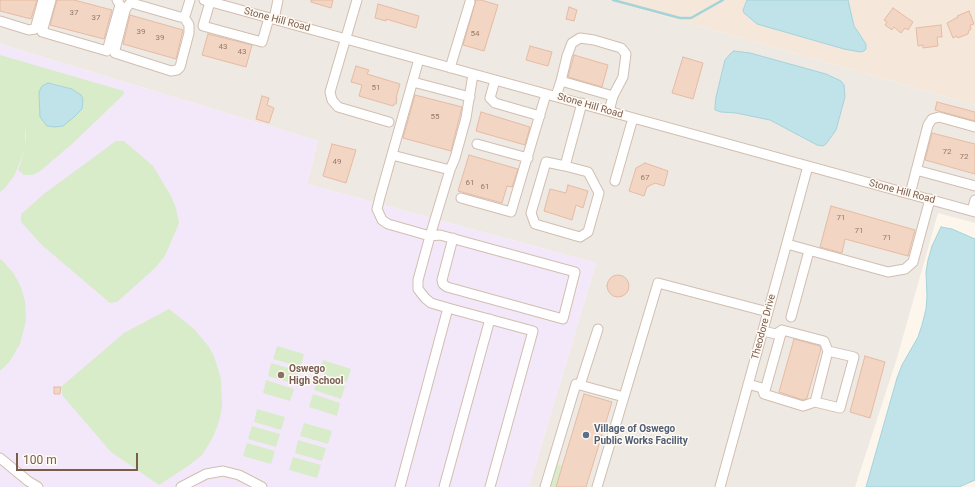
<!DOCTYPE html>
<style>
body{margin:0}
#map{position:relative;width:975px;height:487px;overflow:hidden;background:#fdf6ec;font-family:Roboto,sans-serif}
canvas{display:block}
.scale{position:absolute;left:16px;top:453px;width:122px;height:18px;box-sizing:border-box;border:2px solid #7a5c4d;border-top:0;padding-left:5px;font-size:12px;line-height:14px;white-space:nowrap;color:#7a5c4d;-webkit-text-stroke:3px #fffaf3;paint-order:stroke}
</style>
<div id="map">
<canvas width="975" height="487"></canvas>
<div class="scale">100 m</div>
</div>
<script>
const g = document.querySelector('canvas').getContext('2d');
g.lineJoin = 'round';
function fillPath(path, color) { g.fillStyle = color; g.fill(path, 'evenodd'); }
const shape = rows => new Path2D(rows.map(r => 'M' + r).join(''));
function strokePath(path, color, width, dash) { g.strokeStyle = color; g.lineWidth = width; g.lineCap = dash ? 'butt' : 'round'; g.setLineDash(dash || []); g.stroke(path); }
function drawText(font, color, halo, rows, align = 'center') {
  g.font = font + ' Roboto,sans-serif'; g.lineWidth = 3; g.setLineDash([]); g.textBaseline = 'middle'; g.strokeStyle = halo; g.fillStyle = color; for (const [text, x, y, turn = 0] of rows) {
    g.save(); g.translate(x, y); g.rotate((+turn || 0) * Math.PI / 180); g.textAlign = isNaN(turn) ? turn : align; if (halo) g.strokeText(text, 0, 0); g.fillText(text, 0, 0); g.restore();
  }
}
fillPath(shape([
 [608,0,975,0,975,105]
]), '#f5e8da');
fillPath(shape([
 [0,0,608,0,975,105,975,223,938,213,897,358,855,487,529,487,596,263,307,184,318,141,0,44]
]), '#efe9e4');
fillPath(shape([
 [0,44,318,141,307,184,596,263,529,487,0,487]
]), '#f3e8fa');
fillPath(shape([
 [0,55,124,91,124,94,72,144,39,172,32,175,24,175,18,170,21,162,25,148,26,134,25,127,25,148,20,162,14,176,5,188,0,192],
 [48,83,66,87,81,95,83,99,83,105,39,108,39,92],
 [116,141,124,141,153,166,171,196,176,208,179,223,168,249,164,257,155,268,117,302,110,303,43,246,21,222,21,214,45,193],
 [1,259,14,274,21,287,25,301,26,321,20,344,10,361,0,371,0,260],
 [169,309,194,329,209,347,214,356,221,379,222,408,218,425,212,439,202,455,188,466,159,485,111,452,62,395,62,386,124,333],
 [277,346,304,354,301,367,273,359],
 [323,360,351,369,347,382,319,373],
 [271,363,299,371,295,384,268,376],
 [318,377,345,386,341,399,314,390],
 [266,380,294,389,290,401,263,393],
 [313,394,340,403,337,416,309,407],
 [257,409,285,417,281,430,254,422],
 [304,423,332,431,328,444,300,436],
 [252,426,280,434,276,447,248,439],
 [298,440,326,448,322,461,295,453],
 [247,443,275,451,271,464,243,456],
 [293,457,321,465,317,478,289,470],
 [556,464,563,466,556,487,549,487]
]), '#d8ecc9');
const water = shape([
 [747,0,848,0,854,26,866,44,866,49,864,51,860,52,844,49,757,24,744,13,743,10,747,0],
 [734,51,750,53,826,74,841,81,844,85,845,97,836,130,826,144,823,146,817,145,770,120,736,113,721,112,715,110,715,106,716,97,725,60,731,53,734,51],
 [48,83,72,89,81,95,83,99,82,109,74,117,63,126,55,127,47,126,40,117,39,92,42,86,48,83],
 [941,227,952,229,975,239,975,480,959,487,866,487,897,378,902,365,918,337,922,325,926,309,927,296,926,272,928,260,932,246,941,227]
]);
fillPath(water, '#bfe3e8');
strokePath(water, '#a5d3da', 1);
strokePath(shape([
 [613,0,680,18,691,18,723,0]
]), '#a5d3da', 2.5);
const building = shape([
 [0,0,37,0,31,19,0,11,0,0],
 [57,0,74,0,112,10,104,39,50,25,57,0],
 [311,0,333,0,331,8,311,2,311,0],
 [476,0,481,0,498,5,484,51,463,45,476,0],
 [378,4,419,16,416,28,386,19,386,21,375,18,378,4],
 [569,7,577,10,574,21,566,19,569,7],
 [893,8,913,22,908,30,905,28,901,33,894,27,892,30,885,25,887,22,884,20,893,8],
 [969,11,974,24,970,25,971,29,969,30,968,34,958,38,957,36,953,38,947,23,958,17,957,16,969,11],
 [130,15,183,30,176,59,123,44,130,15],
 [941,25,942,37,937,37,938,46,923,48,923,45,918,46,916,28,941,25],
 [208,34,252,45,246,67,202,55,208,34],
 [530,46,552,52,548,66,526,60,530,46],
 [574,55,608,65,602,87,568,77,574,55],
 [683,57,703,63,693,99,672,93,683,57],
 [356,66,369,70,367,74,400,84,396,98,397,98,396,104,394,104,393,106,359,96,362,85,351,82,356,66],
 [415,95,462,107,451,151,403,138,415,95],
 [262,96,269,98,267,105,274,108,269,123,256,119,262,96],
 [937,102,975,112,975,121,935,110,937,102],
 [481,112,530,127,525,145,476,131,481,112],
 [932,133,975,144,975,174,925,160,932,133],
 [332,144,356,150,346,183,323,176,332,144],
 [469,155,518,169,512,187,507,186,502,203,458,191,469,155],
 [645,163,668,171,664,186,655,183,647,187,644,196,629,191,636,168,645,163],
 [568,185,588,191,583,208,576,205,572,220,544,211,550,189,566,193,568,185],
 [831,206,915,230,908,256,845,239,842,253,820,247,831,206],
 '607 286a11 11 0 1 1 22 0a11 11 0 1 1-22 0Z',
 [794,339,820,346,821,349,807,398,803,400,779,392,794,339],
 [865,356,885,362,870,418,850,412,865,356],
 [54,387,61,387,60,394,54,394,54,387],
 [584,394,612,402,586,487,556,487,584,394]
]);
fillPath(building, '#f3d5c3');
strokePath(building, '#e6bba3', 1);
const minor = shape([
 [51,0,42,32,107,51,120,5,117,0],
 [133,0,126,8,125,11,115,50,115,53,118,54,171,71,177,70,180,67,189,33,189,25,184,17],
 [133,0,135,4,180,17,184,17,186,13,190,0],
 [204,0,975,212],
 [357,0,330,92,332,100,338,107,389,122],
 [210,2,203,26,262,42,269,18],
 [274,19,278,0],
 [0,21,29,30,35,29,43,0],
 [450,68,470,2],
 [495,80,490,98,495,103,540,116],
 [561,81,567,56,572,43,580,38,594,40,621,48,626,54,623,77,613,96],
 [413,82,470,97],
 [556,96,561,81,613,96,609,111],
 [477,144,528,158],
 [392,155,450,170,430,236,388,224,382,220,377,209,380,197,419,59],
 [565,166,588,172,599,193,588,232,580,237,535,224,531,213,546,162,565,166,582,103],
 [450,170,455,158,466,118,473,74],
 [916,170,975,186],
 [615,181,633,118],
 [910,194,928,125,932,119,939,117,975,127],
 [461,198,511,212,546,94],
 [972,211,975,200],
 [787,244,888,272,905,269,913,262,930,199],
 [448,308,431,303,425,298,418,289,418,280,430,236,440,235,575,272,563,319,447,287,443,284,442,280,453,238],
 [791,317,809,251],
 [748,384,762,388,764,394,803,406,815,402,840,408,854,357,828,351,824,341,782,330,776,334,763,331],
 [580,385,598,329],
 [764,394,782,330],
 [815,402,828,351],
 [0,458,28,481,38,487],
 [181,487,206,474,223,471,239,475,262,487],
 [400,487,448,308,533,331,490,487],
 [444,487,490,319],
 [545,487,576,384,624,397],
 [597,487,658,283,768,312],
 [720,487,808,166]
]);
strokePath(minor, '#d1beb0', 11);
strokePath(minor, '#fff', 9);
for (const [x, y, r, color] of [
 [281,375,4,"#8d6e63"],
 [586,435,4,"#5c6f8a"]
]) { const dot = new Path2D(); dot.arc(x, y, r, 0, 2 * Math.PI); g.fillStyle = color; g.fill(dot); strokePath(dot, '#fffaf3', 1.5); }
drawText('8px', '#987a6a', null, [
 ["37",74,13],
 ["37",96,18],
 ["39",141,32],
 ["54",475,34],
 ["39",160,38],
 ["43",223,47],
 ["43",242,52],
 ["51",376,88],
 ["55",435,117],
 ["72",947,152],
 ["72",964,157],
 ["49",337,162],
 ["67",645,178],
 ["61",470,183],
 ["61",485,187],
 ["71",841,218],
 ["71",859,231],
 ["71",887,238]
]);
drawText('10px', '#7a5c4d', '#fffaf3', [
 ["Stone Hill Road",277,20,15],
 ["Stone Hill Road",590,106,16],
 ["Stone Hill Road",902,192,15],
 ["Theodore Drive",764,327,-75]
]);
drawText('bold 10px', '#785e54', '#fffaf3', [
 ["Oswego",289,369],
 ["High School",289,381]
], 'left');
drawText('bold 10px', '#4e5e75', '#fffaf3', [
 ["Village of Oswego",594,429],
 ["Public Works Facility",594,441]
], 'left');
</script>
